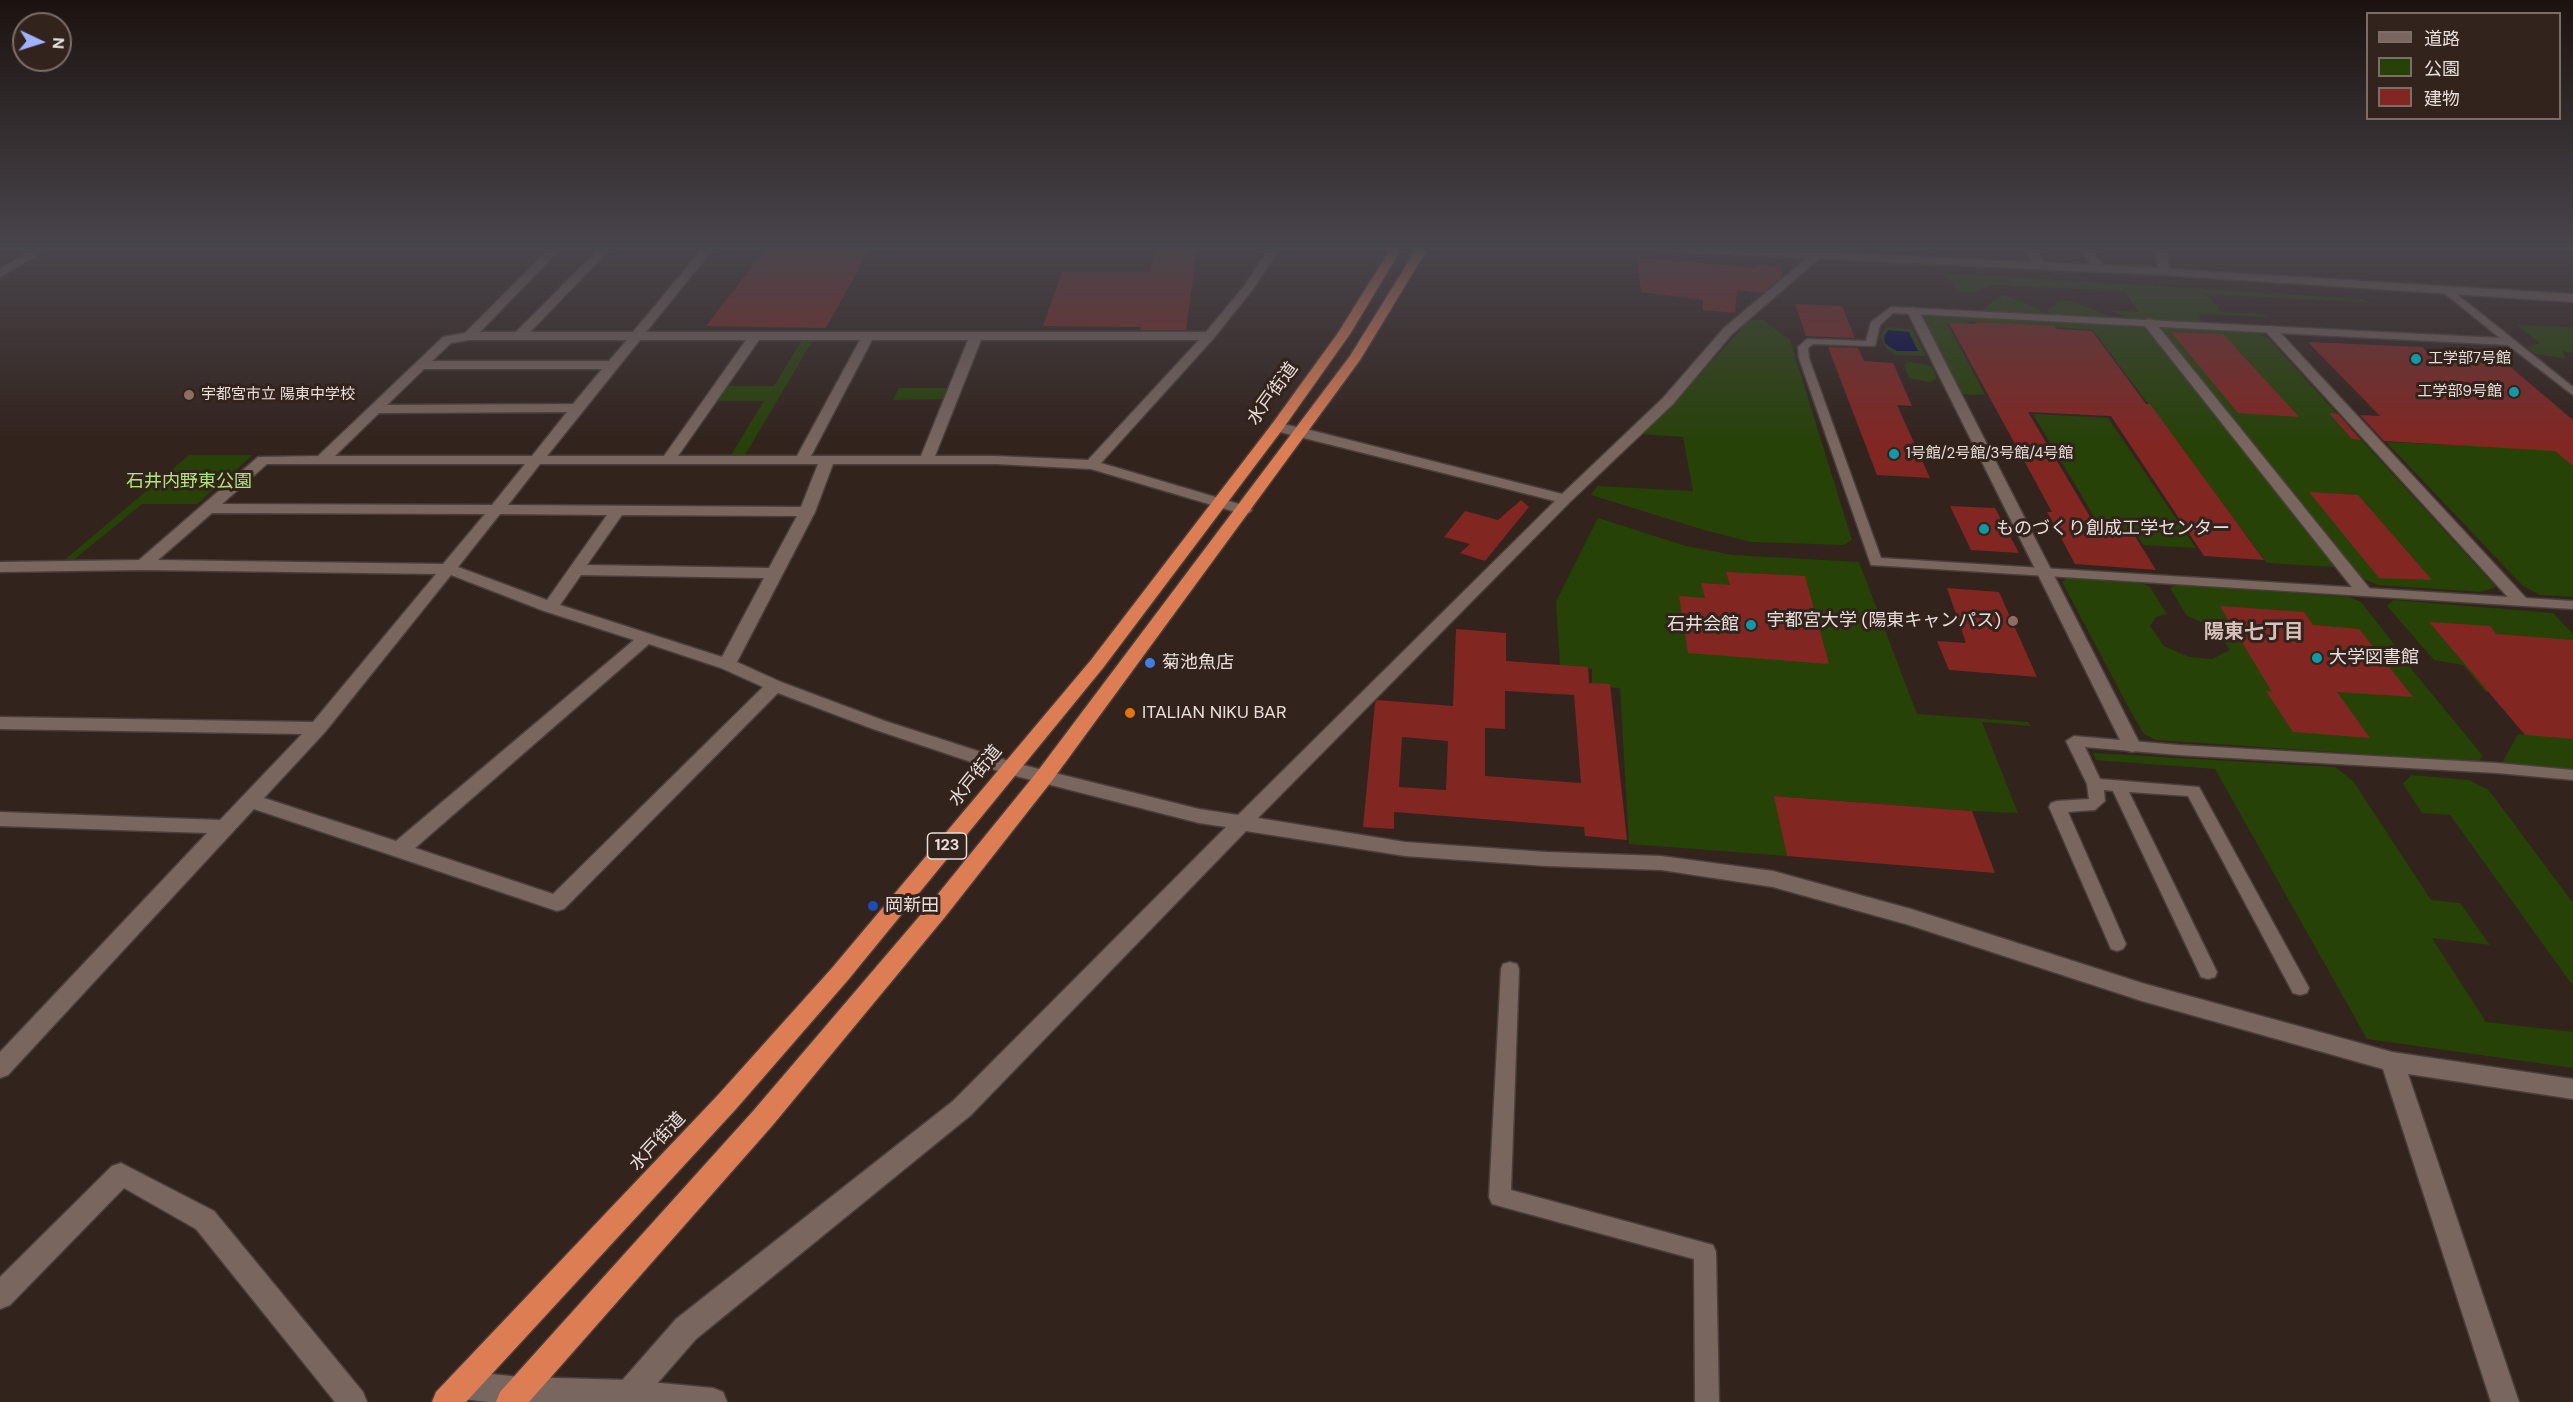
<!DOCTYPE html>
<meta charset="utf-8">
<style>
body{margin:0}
#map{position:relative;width:2573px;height:1402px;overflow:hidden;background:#32231d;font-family:"DM Sans","Noto Sans JP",sans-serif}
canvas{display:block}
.legend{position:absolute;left:2366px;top:12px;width:195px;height:108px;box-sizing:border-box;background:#32231d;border:2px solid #7b6e69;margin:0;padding:8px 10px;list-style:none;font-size:18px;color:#e8deda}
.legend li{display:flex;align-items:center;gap:12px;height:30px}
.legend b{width:30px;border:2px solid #7b6e69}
.north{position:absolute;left:12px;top:12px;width:60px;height:60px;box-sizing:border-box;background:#32231d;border:2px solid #7b6e69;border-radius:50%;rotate:94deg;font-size:16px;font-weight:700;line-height:24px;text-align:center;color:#e8deda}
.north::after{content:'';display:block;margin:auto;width:21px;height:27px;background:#9fb3fd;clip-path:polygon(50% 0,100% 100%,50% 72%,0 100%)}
</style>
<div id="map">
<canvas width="2573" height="1402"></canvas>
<ul class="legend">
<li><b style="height:8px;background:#78665f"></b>道路</li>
<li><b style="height:16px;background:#264207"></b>公園</li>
<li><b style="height:16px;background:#822622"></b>建物</li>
</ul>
<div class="north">N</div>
</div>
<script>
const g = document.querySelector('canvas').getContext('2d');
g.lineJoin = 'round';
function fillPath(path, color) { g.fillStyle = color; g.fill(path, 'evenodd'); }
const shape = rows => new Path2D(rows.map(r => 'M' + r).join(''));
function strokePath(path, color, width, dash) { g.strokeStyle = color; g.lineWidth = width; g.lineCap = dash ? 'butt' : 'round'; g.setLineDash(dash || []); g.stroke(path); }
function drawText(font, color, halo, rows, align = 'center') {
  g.font = font + ' "DM Sans","Noto Sans JP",sans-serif'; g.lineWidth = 6; g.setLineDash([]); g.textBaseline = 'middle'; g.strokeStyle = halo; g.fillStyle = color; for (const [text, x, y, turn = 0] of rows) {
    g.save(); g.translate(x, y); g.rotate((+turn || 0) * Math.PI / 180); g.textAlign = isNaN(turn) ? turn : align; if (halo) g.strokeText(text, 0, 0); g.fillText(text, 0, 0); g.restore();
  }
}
fillPath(shape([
 [1945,273,2364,299,2370,303,2206,294,2222,312,2266,314,2268,317,2199,314,2201,322,2129,318,2108,310,2139,312,2124,291,1990,285,1975,293,1958,292],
 [2001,295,2007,296,2040,310,2043,313,1981,311],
 [2061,301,2071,301,2112,317,2050,314,2047,310],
 [1927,315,2139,326,2146,328,2337,567,2267,563,2093,330,1967,321,1968,324,1947,323,1985,395,1961,394,1920,317],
 [1749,320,1763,320,1790,340,1852,540,1844,545,1751,542,1704,530,1591,495,1597,486,1693,491,1683,437,1641,434,1667,411],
 [2517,325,2573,327,2573,353,2562,351,2566,359,2536,354,2527,347,2540,343],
 [1887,327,1912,329,1926,356,1895,355,1887,349,1880,336],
 [2167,328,2254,332,2267,337,2496,587,2481,592,2378,585,2362,578,2161,329],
 [802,340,813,340,745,455,731,455,764,401,718,401,727,386,774,386],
 [1908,362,1928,365,1932,367,1937,378,1930,382,1909,378,1904,365],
 [899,388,956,388,951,399,893,400],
 [2033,414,2108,418,2196,548,2143,545,2135,532,2102,530],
 [2573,440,2573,597,2540,595,2523,586,2386,442,2475,446],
 [189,455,253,455,197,504,142,504,71,562,62,562],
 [1598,518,1686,546,1733,555,1859,562,1917,714,2028,722,2031,726,1982,722,2018,813,1972,811,1775,796,1787,856,1629,844,1620,688,1592,686,1592,669,1560,666,1556,602],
 [2067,578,2141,583,2150,587,2167,614,2156,617,2150,626,2164,646,2189,657,2212,659,2230,650,2214,627,2187,616,2170,588,2177,585,2349,597,2361,602,2394,644,2395,649,2483,756,2478,761,2468,761,2156,740,2144,734,2131,712,2062,582],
 [2393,600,2553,613,2573,634,2573,698,2486,692,2463,665,2434,660,2387,606],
 [2518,734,2573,739,2573,770,2501,765],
 [2093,753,2335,767,2353,781,2431,900,2460,903,2490,945,2432,938,2486,1022,2573,1032,2573,1068,2367,1039,2215,769,2096,760],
 [2411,775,2469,780,2487,789,2494,797,2573,903,2573,986,2450,815,2422,813,2403,784]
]), '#264207');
fillPath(shape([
 [1888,330,1909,332,1918,351,1897,351,1890,347,1885,343,1884,337]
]), '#00044c');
fillPath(shape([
 [766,249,869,251,826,328,706,326],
 [1155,249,1197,249,1186,330,1140,330,1141,327,1043,326,1062,272,1150,272],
 [1637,257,1756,268,1756,265,1782,267,1782,276,1763,293,1737,290,1735,313,1703,310,1703,300,1641,292],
 [1795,304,1842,306,1855,338,1806,336],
 [1975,322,2054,326,2057,329,2092,331,2146,404,2150,404,2264,560,2204,556,2111,416,2028,412,2099,532,2133,533,2156,570,2075,564,2047,512,2052,512,1949,323,1976,324],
 [2171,332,2223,334,2299,417,2238,413],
 [2308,342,2422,347,2436,360,2507,364,2573,420,2573,466,2555,451,2384,441,2360,415,2380,416],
 [1828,347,1858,348,1864,361,1893,363,1912,406,1897,405,1930,478,1877,475],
 [2329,413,2338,414,2361,440,2352,439],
 [2309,492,2358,495,2432,580,2379,578],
 [1521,500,1529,507,1485,561,1460,553,1470,544,1444,537,1465,511,1498,520],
 [1950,506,1995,508,2019,553,1971,550],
 [1726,572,1805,576,1829,664,1688,653,1679,596,1705,598,1701,583,1730,585],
 [1947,588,1999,592,2037,677,1949,670,1937,641,1966,643],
 [2220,606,2304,612,2313,625,2359,629,2413,697,2337,692,2370,738,2293,732,2266,691,2272,692],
 [2429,622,2490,626,2496,634,2573,640,2573,739,2525,735],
 [1456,629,1506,633,1506,661,1588,667,1589,683,1610,684,1627,840,1585,836,1584,827,1394,812,1394,829,1363,827,1375,703,1377,700,1453,706],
 [1505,691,1574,695,1581,783,1485,776,1485,728,1505,729],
 [1402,737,1448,741,1446,790,1399,787],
 [1774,796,1972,811,1995,873,1787,856]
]), '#822622');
const lane = shape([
 [2443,288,2449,288,2573,387,2573,395,2508,345,1893,313,1880,325,1875,346,1813,344,1808,348,1809,358,1881,558,2573,601,2573,609,1871,565,1799,358,1798,347,1807,339,1866,341,1871,322,1891,307,2500,338,2443,292,2443,288],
 [2074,736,2178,745,2497,763,2573,770,2573,780,2497,773,2178,755,2085,747,2100,779,2199,787,2309,988,2307,993,2300,995,2293,993,2188,796,2129,792,2217,972,2215,977,2208,979,2201,977,2113,791,2104,790,2105,801,2095,810,2068,812,2126,944,2123,949,2117,951,2111,949,2049,807,2051,803,2057,801,2089,799,2087,784,2066,741,2074,736],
 [1510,962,1517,964,1519,969,1511,1190,1713,1245,1716,1252,1719,1402,1695,1402,1694,1259,1492,1204,1489,1197,1501,969,1503,964,1510,962]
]);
const street = shape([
 [36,248,49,248,0,277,0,269,36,248],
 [550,248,561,248,480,332,516,332,600,248,611,248,530,332,633,332,703,248,714,248,646,332,1206,332,1245,285,1269,248,1280,248,1253,289,1213,339,1101,463,1249,507,1252,510,1249,513,1239,513,1091,469,996,464,833,464,815,512,737,662,781,682,885,721,1015,763,1199,809,1238,815,1555,501,1272,430,1270,427,1272,424,1277,423,1302,428,1562,494,1663,398,1724,328,1819,248,1831,248,1732,334,1673,404,1570,502,1258,818,1405,842,1546,852,1661,856,1773,871,1911,909,2142,983,2392,1052,2573,1079,2573,1099,2408,1074,2519,1402,2491,1402,2383,1069,2142,1001,1909,925,1773,887,1661,870,1546,866,1405,856,1246,831,971,1115,696,1339,641,1402,618,1402,615,1394,619,1384,676,1319,953,1101,1226,827,1199,823,1004,773,873,729,778,693,564,909,557,911,254,809,8,1075,0,1078,0,1052,207,833,0,826,0,812,220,820,302,734,0,729,0,717,313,722,436,574,143,570,0,572,0,562,139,560,258,457,318,456,443,337,465,333,550,248],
 [469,340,627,340,609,361,432,361,451,343,469,340],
 [640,340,746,340,664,456,547,456,640,340],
 [759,340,860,340,797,456,678,456,759,340],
 [872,340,968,340,921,456,811,456,872,340],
 [981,340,1199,340,1088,460,996,456,935,456,981,340],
 [424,369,602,369,573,404,387,405,424,369],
 [567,412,532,456,335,456,379,413,567,412],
 [267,464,525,464,492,505,222,504,267,464],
 [540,464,818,464,801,507,508,505,540,464],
 [212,513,485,514,443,564,158,560,212,513],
 [500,514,607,515,547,600,458,567,500,514],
 [622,515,797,516,769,568,587,565,622,515],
 [451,575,544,611,634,640,396,841,264,798,325,732,451,575],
 [581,575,764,578,722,657,560,605,581,575],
 [649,644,721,668,763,687,553,894,415,848,649,644],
 [2024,248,2035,248,2047,266,2045,268,2037,268,2024,248],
 [2079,248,2090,248,2106,269,2104,271,2096,271,2079,248],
 [1913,307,1919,311,2141,746,2139,750,2132,752,2125,750,2123,746,1907,311,1913,307],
 [2149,319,2153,320,2370,589,2372,592,2370,595,2358,595,2145,326,2145,320,2149,319],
 [2271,326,2275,327,2527,599,2529,602,2527,605,2515,605,2267,333,2267,327,2271,326],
 [121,1163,214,1211,363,1392,367,1402,335,1402,196,1229,124,1188,10,1305,0,1309,0,1277,112,1166,121,1163]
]);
const secondary = shape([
 [1655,248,1733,248,2158,268,2155,248,2166,248,2169,269,2573,294,2573,302,2164,275,1660,251,1655,248],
 [462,1371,520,1377,629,1380,713,1388,723,1392,727,1402,488,1402,462,1399,452,1395,448,1385,452,1375,462,1371]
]);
const highway = shape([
 [1391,248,1402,248,1350,334,1282,430,1103,668,848,980,736,1109,466,1402,432,1402,436,1392,718,1095,832,968,1091,660,1272,424,1338,333,1391,248],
 [1417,248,1428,248,1360,360,1051,782,945,917,772,1126,529,1402,496,1402,500,1392,754,1110,929,905,1037,772,1350,356,1417,248]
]);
strokePath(lane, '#4b3e3a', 3);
strokePath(street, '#4b3e3a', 3);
strokePath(secondary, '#4b3e3a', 3);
strokePath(highway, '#4b3e3a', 3);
fillPath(lane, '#78665f');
fillPath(street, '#78665f');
fillPath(secondary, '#78665f');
fillPath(highway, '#dd7d54');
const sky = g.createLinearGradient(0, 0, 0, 444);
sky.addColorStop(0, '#1c1310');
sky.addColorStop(0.56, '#49454c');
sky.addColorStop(1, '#49454c00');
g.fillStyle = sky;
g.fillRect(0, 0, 2573, 444);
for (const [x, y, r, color] of [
 [2416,359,6,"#0f9aa8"],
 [2514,392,6,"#0f9aa8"],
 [189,395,6,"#8d6e63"],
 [1894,454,6,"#0f9aa8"],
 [1984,529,6,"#0f9aa8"],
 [2013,621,6,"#8d6e63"],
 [1751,625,6,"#0f9aa8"],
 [2317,658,6,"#0f9aa8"],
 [1150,663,6,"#3f7fe0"],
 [1130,713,6,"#e8710a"],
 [873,906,6,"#1a4fb4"]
]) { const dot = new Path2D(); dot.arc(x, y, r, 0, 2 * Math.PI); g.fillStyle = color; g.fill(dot); strokePath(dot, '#32231d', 2); }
drawText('15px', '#e8deda', '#32231d', [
 ["工学部7号館",2428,359],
 ["工学部9号館",2502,392,"right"],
 ["宇都宮市立 陽東中学校",201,395],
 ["1号館/2号館/3号館/4号館",1906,454]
], 'left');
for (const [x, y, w] of [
 [947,846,39]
]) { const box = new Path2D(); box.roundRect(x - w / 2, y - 13, w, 26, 4.5); g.fillStyle = '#32231d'; g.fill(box); strokePath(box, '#e8deda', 1.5); }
drawText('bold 16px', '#e8deda', null, [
 ["123",947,846]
]);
drawText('18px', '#e8deda', '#32231d', [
 ["水戸街道",1273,394,-54],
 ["水戸街道",976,776,-51],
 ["水戸街道",658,1142,-47]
]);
drawText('18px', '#abe877', '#32231d', [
 ["石井内野東公園",189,482]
]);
drawText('18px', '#e8deda', '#32231d', [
 ["ものづくり創成工学センター",1996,529],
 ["宇都宮大学 (陽東キャンパス)",2001,621,"right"],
 ["石井会館",1739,625,"right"],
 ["大学図書館",2329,658],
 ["菊池魚店",1162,663],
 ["ITALIAN NIKU BAR",1142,713],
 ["岡新田",885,906]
], 'left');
drawText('bold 20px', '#d5c1ba', '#32231d', [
 ["陽東七丁目",2254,633]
]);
</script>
